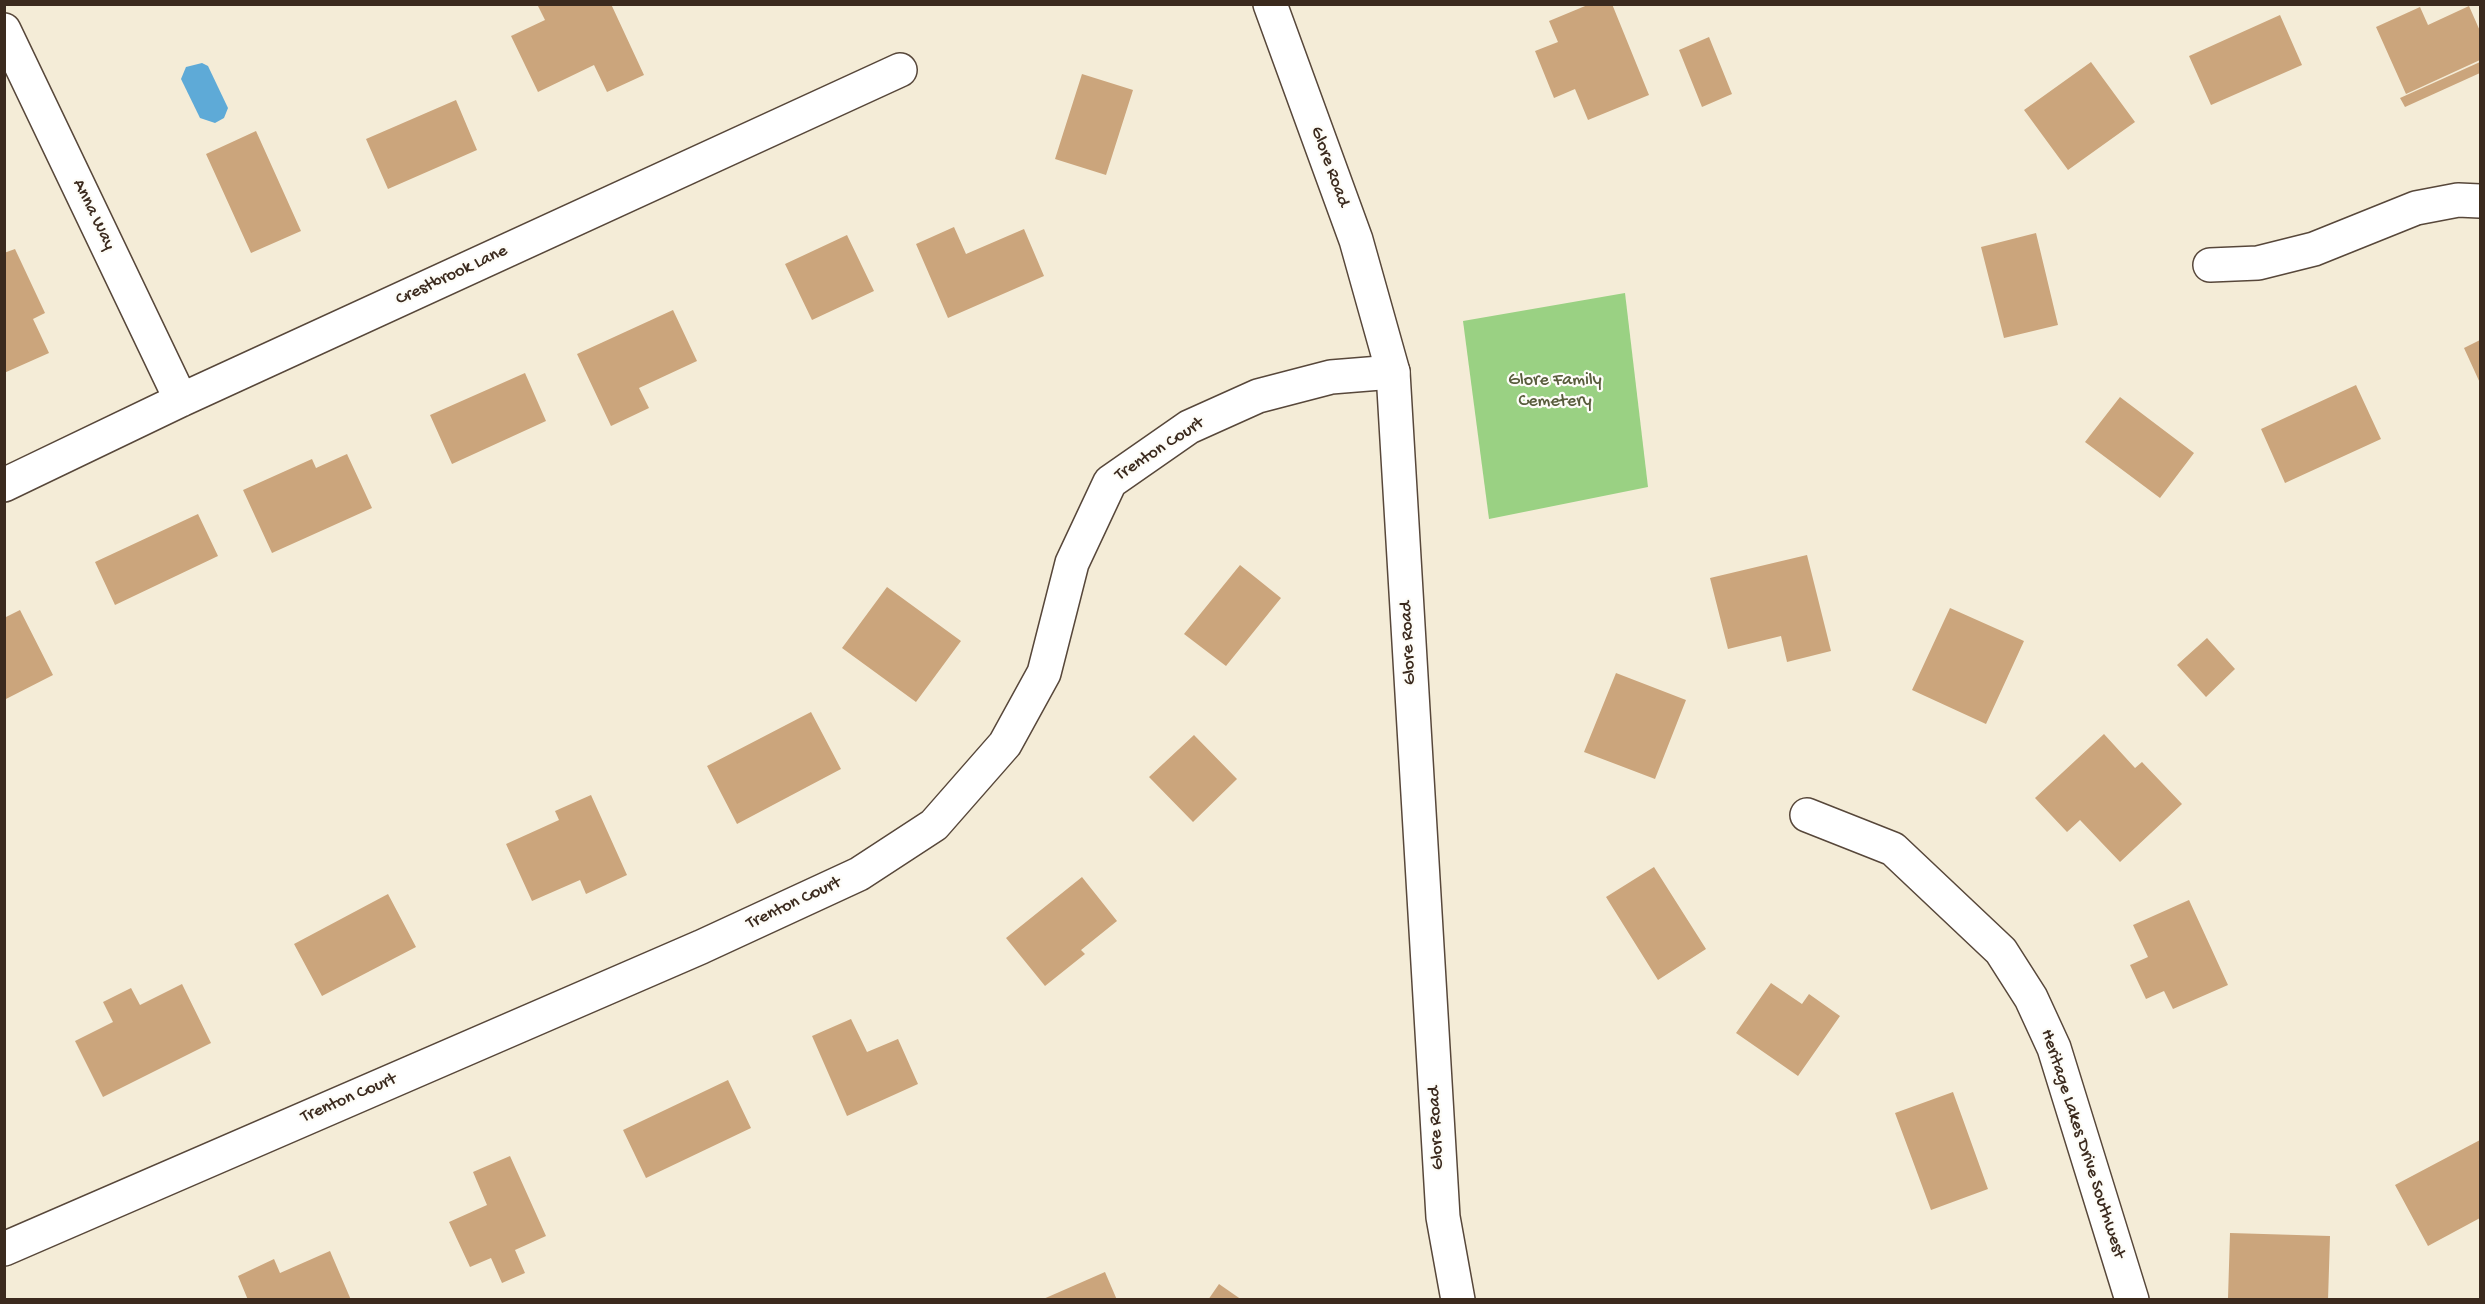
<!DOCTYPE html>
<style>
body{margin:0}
#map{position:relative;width:2485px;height:1304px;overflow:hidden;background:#f4ecd7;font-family:"Gochi Hand",sans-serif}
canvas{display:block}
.frame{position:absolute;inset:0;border:6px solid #3b2a1e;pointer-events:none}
</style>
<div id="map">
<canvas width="2485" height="1304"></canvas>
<div class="frame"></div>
</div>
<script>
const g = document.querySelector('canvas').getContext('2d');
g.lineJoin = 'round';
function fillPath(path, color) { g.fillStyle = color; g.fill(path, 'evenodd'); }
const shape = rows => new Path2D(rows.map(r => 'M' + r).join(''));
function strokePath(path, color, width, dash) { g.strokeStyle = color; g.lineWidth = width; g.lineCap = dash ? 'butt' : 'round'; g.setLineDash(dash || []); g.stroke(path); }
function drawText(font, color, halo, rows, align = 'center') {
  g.font = font + ' "Gochi Hand",sans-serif'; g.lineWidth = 4.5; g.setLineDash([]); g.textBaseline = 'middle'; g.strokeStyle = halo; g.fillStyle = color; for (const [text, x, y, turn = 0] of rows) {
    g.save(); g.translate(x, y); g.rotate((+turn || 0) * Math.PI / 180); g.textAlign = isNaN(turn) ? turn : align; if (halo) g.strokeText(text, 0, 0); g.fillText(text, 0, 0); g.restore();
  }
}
fillPath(shape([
 [1625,293,1648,487,1489,519,1463,321]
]), '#9ad183');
fillPath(shape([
 [202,63,208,66,228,108,224,118,215,123,200,118,181,79,186,67]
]), '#5eaad7');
fillPath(shape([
 [537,4,611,4,644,75,607,92,594,65,538,92,511,36,545,20],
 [1590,4,1612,4,1649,95,1588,120,1575,89,1554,98,1535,51,1558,42,1549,21],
 [2469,6,2480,31,2480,60,2406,94,2376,27,2420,7,2428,25],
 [2280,15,2302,65,2211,105,2189,56],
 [1709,37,1732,94,1702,107,1679,50],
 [2091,62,2135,122,2068,170,2024,110],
 [2480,62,2480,73,2405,107,2400,98],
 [1082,74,1133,90,1106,175,1055,159],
 [456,100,477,150,388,189,366,139],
 [256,131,301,231,251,253,206,154],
 [954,227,966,254,1024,229,1044,276,948,318,916,244],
 [2036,233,2058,325,2004,338,1981,247],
 [847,235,874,291,812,320,785,264],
 [15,249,45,313,33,319,49,353,4,373,4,253],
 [673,310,697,361,639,388,649,408,611,426,577,354],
 [2480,340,2480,383,2464,348],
 [525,373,546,421,452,464,430,415],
 [2356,385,2381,439,2285,483,2261,429],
 [2120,397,2194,453,2160,498,2085,442],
 [347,454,372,508,272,553,243,490,312,459,316,468],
 [198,514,218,556,115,605,95,562],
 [1807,555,1831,651,1787,662,1781,636,1728,649,1710,578],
 [1240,565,1281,598,1226,666,1184,634],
 [887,587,961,641,916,702,842,648],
 [1950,608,2024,641,1986,724,1912,690],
 [20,610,53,675,4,700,4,618],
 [2207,638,2235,669,2206,697,2177,665],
 [1616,673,1686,700,1655,779,1584,752],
 [811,712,841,769,737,824,707,766],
 [2104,734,2135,768,2142,762,2182,804,2120,862,2080,820,2067,832,2035,798],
 [1194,735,1237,779,1193,822,1149,777],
 [591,795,627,875,586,894,580,880,532,901,506,844,559,820,555,811],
 [1654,867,1706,949,1658,980,1606,897],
 [1082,877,1117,921,1081,950,1085,954,1045,986,1006,938],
 [388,894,416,947,322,996,294,944],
 [2189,900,2228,985,2173,1009,2164,991,2146,999,2130,965,2148,957,2133,925],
 [1771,983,1802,1004,1809,994,1840,1016,1798,1076,1736,1033],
 [182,984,211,1043,103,1097,75,1041,113,1022,103,1002,131,988,140,1005],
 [851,1019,867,1052,898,1039,918,1084,847,1116,812,1036],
 [728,1080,751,1128,646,1178,623,1130],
 [1953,1092,1988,1189,1931,1210,1895,1113],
 [2480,1140,2480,1218,2428,1246,2395,1185],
 [510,1156,546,1236,515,1250,525,1273,502,1283,491,1258,470,1267,449,1222,487,1205,473,1172],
 [2230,1233,2330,1236,2328,1300,2228,1298],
 [330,1251,351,1300,248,1300,238,1276,274,1259,280,1273],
 [1105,1272,1117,1300,1041,1300],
 [1219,1284,1242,1300,1208,1300]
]), '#cba57c');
const minor = shape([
 [4,30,181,400],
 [2210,265,2258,263,2314,249,2416,208,2458,200,2480,201],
 [4,485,181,400,900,70],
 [1807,815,1893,849,2001,951,2031,998,2054,1048,2132,1300],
 [4,1249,701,947,859,874,934,825,1005,744,1044,673,1072,563,1110,482,1189,427,1258,396,1331,377,1393,372]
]);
const tertiary = shape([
 [1270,4,1356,240,1393,372,1443,1217,1458,1300]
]);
strokePath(minor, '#57473a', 36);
strokePath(tertiary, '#57473a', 36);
strokePath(minor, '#fff', 33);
strokePath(tertiary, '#fff', 33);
drawText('18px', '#3b2a1e', '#fdfcf7', [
 ["Glore Road",1329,167,70],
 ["Anna Way",93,215,64],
 ["Crestbrook Lane",452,276,-25],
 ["Trenton Court",1160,450,-33],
 ["Glore Road",1409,643,-93],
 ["Trenton Court",794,904,-25],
 ["Trenton Court",349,1099,-23],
 ["Glore Road",1437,1128,-93],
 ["Heritage Lakes Drive Southwest",2082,1144,72]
]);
drawText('18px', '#585c3c', '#fdfcf7', [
 ["Glore Family",1555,381],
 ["Cemetery",1555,402]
]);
</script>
